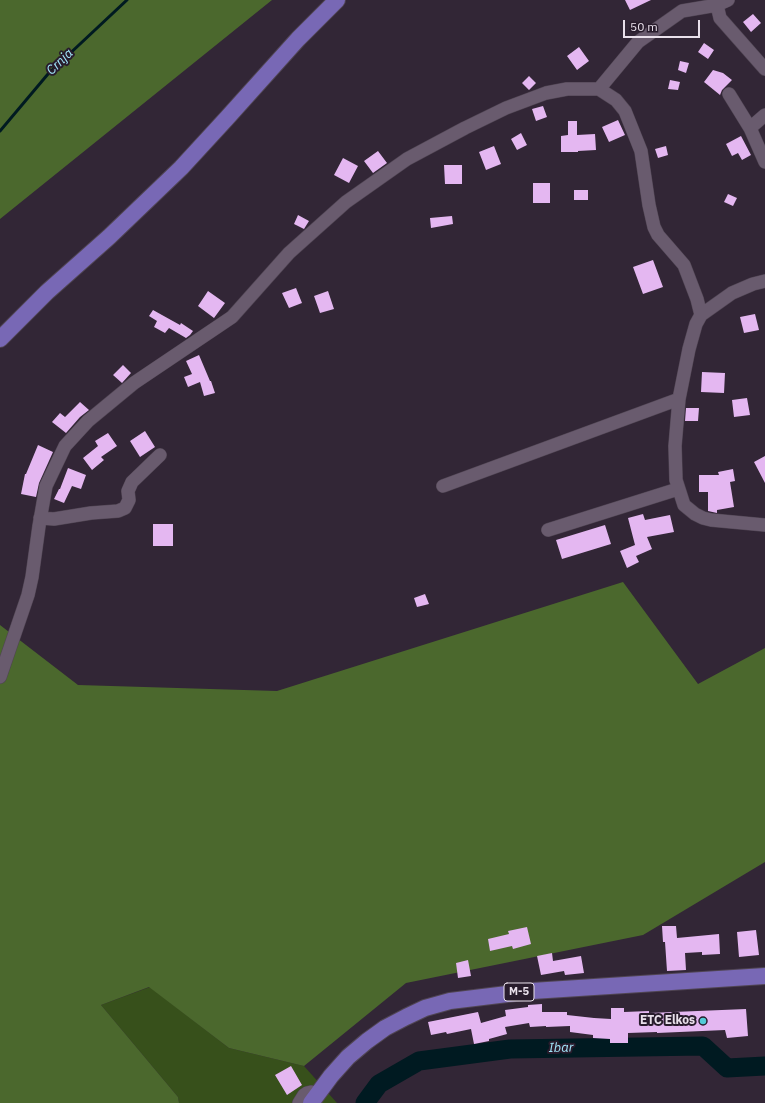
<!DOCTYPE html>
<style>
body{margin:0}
#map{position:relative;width:765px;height:1103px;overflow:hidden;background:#322636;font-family:"IBM Plex Sans",sans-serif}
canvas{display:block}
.scale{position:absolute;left:623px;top:20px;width:77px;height:18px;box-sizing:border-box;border:2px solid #e9e0eb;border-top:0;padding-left:5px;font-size:12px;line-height:14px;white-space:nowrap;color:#e9e0eb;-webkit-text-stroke:3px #281c2c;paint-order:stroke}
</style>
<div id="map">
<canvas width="765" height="1103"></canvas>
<div class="scale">50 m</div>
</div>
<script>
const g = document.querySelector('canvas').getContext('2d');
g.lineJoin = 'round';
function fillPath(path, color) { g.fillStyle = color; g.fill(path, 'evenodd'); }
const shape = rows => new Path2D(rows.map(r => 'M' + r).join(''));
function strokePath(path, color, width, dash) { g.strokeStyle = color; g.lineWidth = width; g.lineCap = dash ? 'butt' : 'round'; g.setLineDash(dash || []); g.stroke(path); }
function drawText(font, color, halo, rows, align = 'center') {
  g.font = font + ' "IBM Plex Sans",sans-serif'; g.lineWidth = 4; g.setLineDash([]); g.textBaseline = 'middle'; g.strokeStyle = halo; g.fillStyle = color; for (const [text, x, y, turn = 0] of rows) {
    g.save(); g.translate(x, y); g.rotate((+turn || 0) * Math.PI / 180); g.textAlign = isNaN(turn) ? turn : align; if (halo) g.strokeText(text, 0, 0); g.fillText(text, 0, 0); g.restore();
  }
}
fillPath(shape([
 [150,987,229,1048,304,1066,337,1103,179,1103,178,1097,101,1005]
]), '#37501b');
fillPath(shape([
 [0,0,272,0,0,219],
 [623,582,698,684,765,648,765,862,643,935,406,983,304,1066,229,1048,149,987,101,1005,178,1097,179,1103,0,1103,0,625,78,685,277,691]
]), '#4b682d');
strokePath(shape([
 [0,131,48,74,127,0]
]), '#001a21', 3);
strokePath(shape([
 [365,1103,379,1084,419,1061,510,1049,703,1046,727,1068,765,1066]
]), '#001a21', 19);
fillPath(shape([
 [625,0,651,0,630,10],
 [753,14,761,23,751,32,743,22],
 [704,43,714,50,708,59,698,52],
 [579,47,589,61,577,70,567,56],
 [680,61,689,63,686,73,678,70],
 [713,70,723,73,732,80,722,90,720,95,704,82],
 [529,76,536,83,529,90,522,83],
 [670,80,680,82,678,90,668,89],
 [543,106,547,117,536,121,532,109],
 [618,120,625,135,609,142,602,127],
 [568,121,577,121,577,135,595,134,596,150,578,151,578,152,561,152,561,136,568,135],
 [521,133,527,145,517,150,511,139],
 [741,136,751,155,742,160,738,153,732,156,726,144],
 [494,146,501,164,486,170,479,152],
 [666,146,668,155,658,158,655,149],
 [378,151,387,163,373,173,364,161],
 [343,158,358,166,349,183,334,175],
 [444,165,462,165,462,184,445,184],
 [533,183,550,183,550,203,533,203],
 [574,190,588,190,588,200,574,200],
 [728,194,737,198,733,206,724,202],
 [298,215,309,221,304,229,294,224],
 [452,216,453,224,431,228,430,218],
 [653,260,663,287,643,294,633,267],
 [296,288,302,303,289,308,282,293],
 [208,291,225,303,214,318,198,306],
 [328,291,334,309,320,313,314,296],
 [153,310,180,325,181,323,193,331,190,335,186,338,169,328,165,333,154,327,157,321,149,316],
 [755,314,759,330,744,333,740,317],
 [199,355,210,381,211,381,215,393,204,396,200,382,188,387,184,377,192,374,186,361],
 [123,365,131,373,122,383,113,375],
 [702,372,725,373,724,393,701,392],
 [747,398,750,415,734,417,732,400],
 [80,402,89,410,80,417,66,433,52,422,60,413,65,417],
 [686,408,699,408,698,421,685,421],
 [145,431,155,447,140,457,130,441],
 [108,433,117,446,101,457,104,460,92,470,83,458,98,446,95,441],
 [38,445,53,452,39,483,36,497,21,494,25,474,26,474],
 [765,456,765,483,754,462],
 [68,468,86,475,81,489,72,486,64,503,54,499,59,489,60,489],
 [733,469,735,481,730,482,734,507,717,510,717,513,708,511,708,492,699,492,699,475,719,475,718,472],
 [643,514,645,520,670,515,674,532,647,537,652,549,636,556,639,562,627,568,620,551,635,545,628,518],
 [153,524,173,524,173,546,153,546],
 [605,525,611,544,562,559,556,540],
 [425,594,429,604,417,607,414,598],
 [662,926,676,926,677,938,719,934,720,954,702,955,702,952,685,953,686,970,667,971,665,942,663,942],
 [527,927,531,944,513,949,512,946,490,951,488,939,509,934,508,931],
 [756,930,759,955,739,957,737,932],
 [552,953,553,961,581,956,584,973,565,975,564,971,541,975,537,956],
 [468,960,471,976,458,978,456,963],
 [542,1004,542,1012,567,1012,567,1015,594,1018,611,1019,611,1008,624,1008,624,1012,649,1011,649,1013,746,1009,748,1036,727,1038,725,1030,657,1033,657,1032,628,1033,628,1043,610,1043,610,1039,593,1038,593,1035,570,1032,570,1026,546,1027,546,1026,530,1027,529,1023,505,1027,507,1034,489,1039,489,1041,474,1044,471,1029,447,1034,446,1032,431,1035,428,1022,478,1012,481,1023,506,1016,505,1010,528,1007,528,1005],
 [291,1066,302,1085,287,1095,275,1075]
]), '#e4b7f1');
const minor = shape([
 [717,5,720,18,765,69],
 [599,89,616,100,625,111,641,151,649,205,654,227,658,235,684,265,697,299,701,315],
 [729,94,750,128,765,162],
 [750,128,765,115],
 [765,281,753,284,732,293,701,315,696,324,689,349,679,399,675,446,676,480,684,505,695,514,703,518,711,520,765,525],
 [443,486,679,399],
 [40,518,54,519,91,513,118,511,125,508,129,500,128,491,132,482,160,455],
 [548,530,678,489],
 [0,677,28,595,32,577,39,526,46,486,65,446,88,421,134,383,232,317,289,253,346,202,407,159,465,128,506,108,546,93,567,89,599,89,638,42,682,11,717,5,728,0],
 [299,1103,304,1095,307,1093,311,1092,317,1094]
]);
const major = shape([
 [0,339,47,292,109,237,181,168,227,118,298,39,337,0],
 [311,1103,331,1076,348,1057,367,1041,385,1028,406,1017,425,1008,450,1001,532,991,765,976]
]);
strokePath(minor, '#504553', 14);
strokePath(major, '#504553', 18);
strokePath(minor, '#695b6e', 13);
strokePath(major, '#7868b5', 16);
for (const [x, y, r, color] of [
 [703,1021,4,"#52cbd7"]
]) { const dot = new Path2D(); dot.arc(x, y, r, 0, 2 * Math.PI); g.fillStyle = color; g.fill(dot); strokePath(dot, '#281c2c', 1.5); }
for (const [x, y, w] of [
 [519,992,30]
]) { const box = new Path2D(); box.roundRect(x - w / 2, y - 9, w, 18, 3); g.fillStyle = '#281c2c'; g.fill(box); strokePath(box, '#e9e0eb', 1); }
drawText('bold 11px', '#e9e0eb', null, [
 ["M-5",519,992]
]);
drawText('bold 12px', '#e9e0eb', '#281c2c', [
 ["ETC Elkos",695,1021]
], 'right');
drawText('italic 13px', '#a2e6fa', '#281c2c', [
 ["Crnja",60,62,-44],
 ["Ibar",561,1048,-1]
]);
</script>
